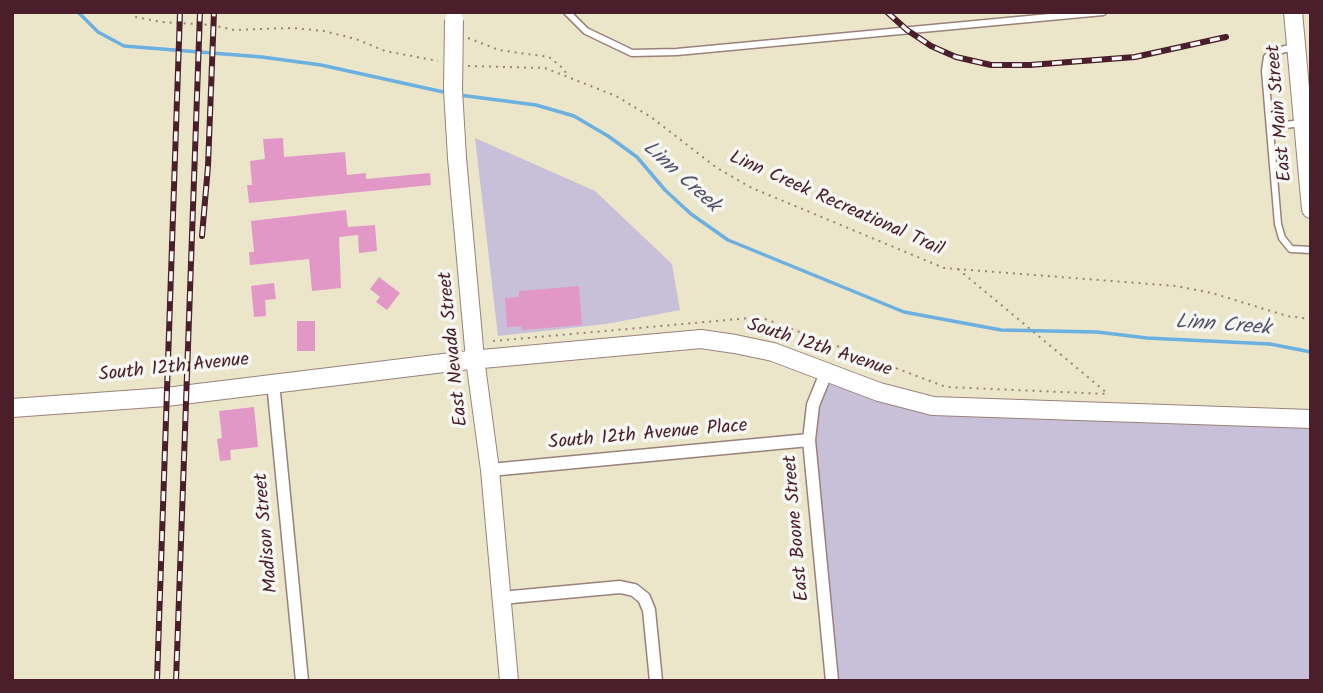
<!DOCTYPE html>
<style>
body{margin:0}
#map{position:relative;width:1323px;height:693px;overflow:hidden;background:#ebe5c9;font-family:Kalam,sans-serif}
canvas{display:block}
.frame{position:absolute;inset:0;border:14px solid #4a1f2b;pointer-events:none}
</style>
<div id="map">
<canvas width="1323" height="693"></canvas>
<div class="frame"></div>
</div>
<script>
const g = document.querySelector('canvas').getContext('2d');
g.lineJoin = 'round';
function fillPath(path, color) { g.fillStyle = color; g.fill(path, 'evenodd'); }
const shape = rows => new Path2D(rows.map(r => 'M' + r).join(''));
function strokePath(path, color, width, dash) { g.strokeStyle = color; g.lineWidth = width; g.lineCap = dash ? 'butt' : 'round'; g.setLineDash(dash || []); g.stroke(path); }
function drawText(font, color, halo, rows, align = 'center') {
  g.font = font + ' Kalam,sans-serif'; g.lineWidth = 7; g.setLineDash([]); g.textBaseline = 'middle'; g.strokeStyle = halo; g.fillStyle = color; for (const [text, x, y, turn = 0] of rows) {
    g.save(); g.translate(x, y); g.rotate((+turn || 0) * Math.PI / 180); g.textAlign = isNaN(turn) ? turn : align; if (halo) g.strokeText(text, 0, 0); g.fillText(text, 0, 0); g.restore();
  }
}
fillPath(shape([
 [475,138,595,191,672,264,680,310,606,324,498,336],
 [826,373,933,406,1311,419,1311,681,832,681,809,440]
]), '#c8bfd8');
strokePath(shape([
 [78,12,98,32,124,46,262,57,321,65,448,93],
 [459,95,536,105,574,116,608,136,637,157,665,190,691,214,728,240,904,312,1001,330,1097,332,1147,338,1270,344,1311,352]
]), '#6bb0e1', 3.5);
fillPath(shape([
 [283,138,284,157,345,152,347,175,366,173,366,179,430,173,431,185,249,203,247,185,252,185,250,161,265,159,263,139],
 [346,210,348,227,375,225,377,251,359,253,358,235,339,237,341,288,312,291,309,259,250,265,249,252,254,252,251,221],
 [379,277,400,293,387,310,376,302,380,297,370,289],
 [274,283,276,299,265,300,266,316,254,317,251,286],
 [579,286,582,325,522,330,521,326,507,327,505,298,519,297,519,291],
 [297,321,315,321,315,351,297,351],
 [254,407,258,447,230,450,231,460,220,461,217,439,222,438,219,411]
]), '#e198c7');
const lane = shape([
 [567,12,586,31,632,53,677,52,1103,12],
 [1294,47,1277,51,1267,57,1265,71,1278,224,1282,238,1291,249,1311,250],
 [1270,127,1301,123]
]);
const street = shape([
 [826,373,813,405,809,440,832,681],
 [273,382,302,681],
 [490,470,809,440],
 [501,598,620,587,634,590,644,598,649,610,656,681]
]);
const secondary = shape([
 [1293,12,1311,209],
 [457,158,475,359,490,470,509,681],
 [12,408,166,397,460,361,701,339,735,344,773,352,879,392,933,406,1311,419]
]);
strokePath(lane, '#9a827a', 9);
strokePath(street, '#9a827a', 15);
strokePath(secondary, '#9a827a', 20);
strokePath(shape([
 [130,12,136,17,161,22,212,25,234,30,292,28,324,31,356,39,385,51,438,61],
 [468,38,499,50,549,57,564,69,567,75],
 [468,66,545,68,616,96,651,117,717,168,752,188,944,268,1176,286,1212,293,1287,316,1311,319],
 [958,269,1107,393],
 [493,341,750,318,765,319,946,387,1108,394]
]), '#9a827a', 2, [2, 5]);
strokePath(lane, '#fff', 6);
strokePath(street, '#fff', 12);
strokePath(secondary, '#fff', 18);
const rail = shape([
 [887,12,907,30,931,46,956,57,991,65,1030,65,1135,57,1226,37],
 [202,236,208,166,214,12],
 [157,681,180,12],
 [176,681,200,12]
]);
strokePath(rail, '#4a1f2b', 6);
strokePath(rail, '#f6f6f2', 3.5, [10]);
const secondaryBridge = shape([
 [454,20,453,90,457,158]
]);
strokePath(secondaryBridge, '#9a827a', 20, []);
strokePath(secondaryBridge, '#fff', 18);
drawText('19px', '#4a1f2b', '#f6f6f2', [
 ["East Main Street",1281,113,-95],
 ["Linn Creek Recreational Trail",836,205,24],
 ["East Nevada Street",455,349,-96],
 ["South 12th Avenue",819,349,18],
 ["South 12th Avenue",174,369,-6],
 ["South 12th Avenue Place",648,436,-5],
 ["East Boone Street",798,528,-95],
 ["Madison Street",268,533,-95]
]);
drawText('italic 21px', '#56526b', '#f6f6f2', [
 ["Linn Creek",680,178,42],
 ["Linn Creek",1223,327,4]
]);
</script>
